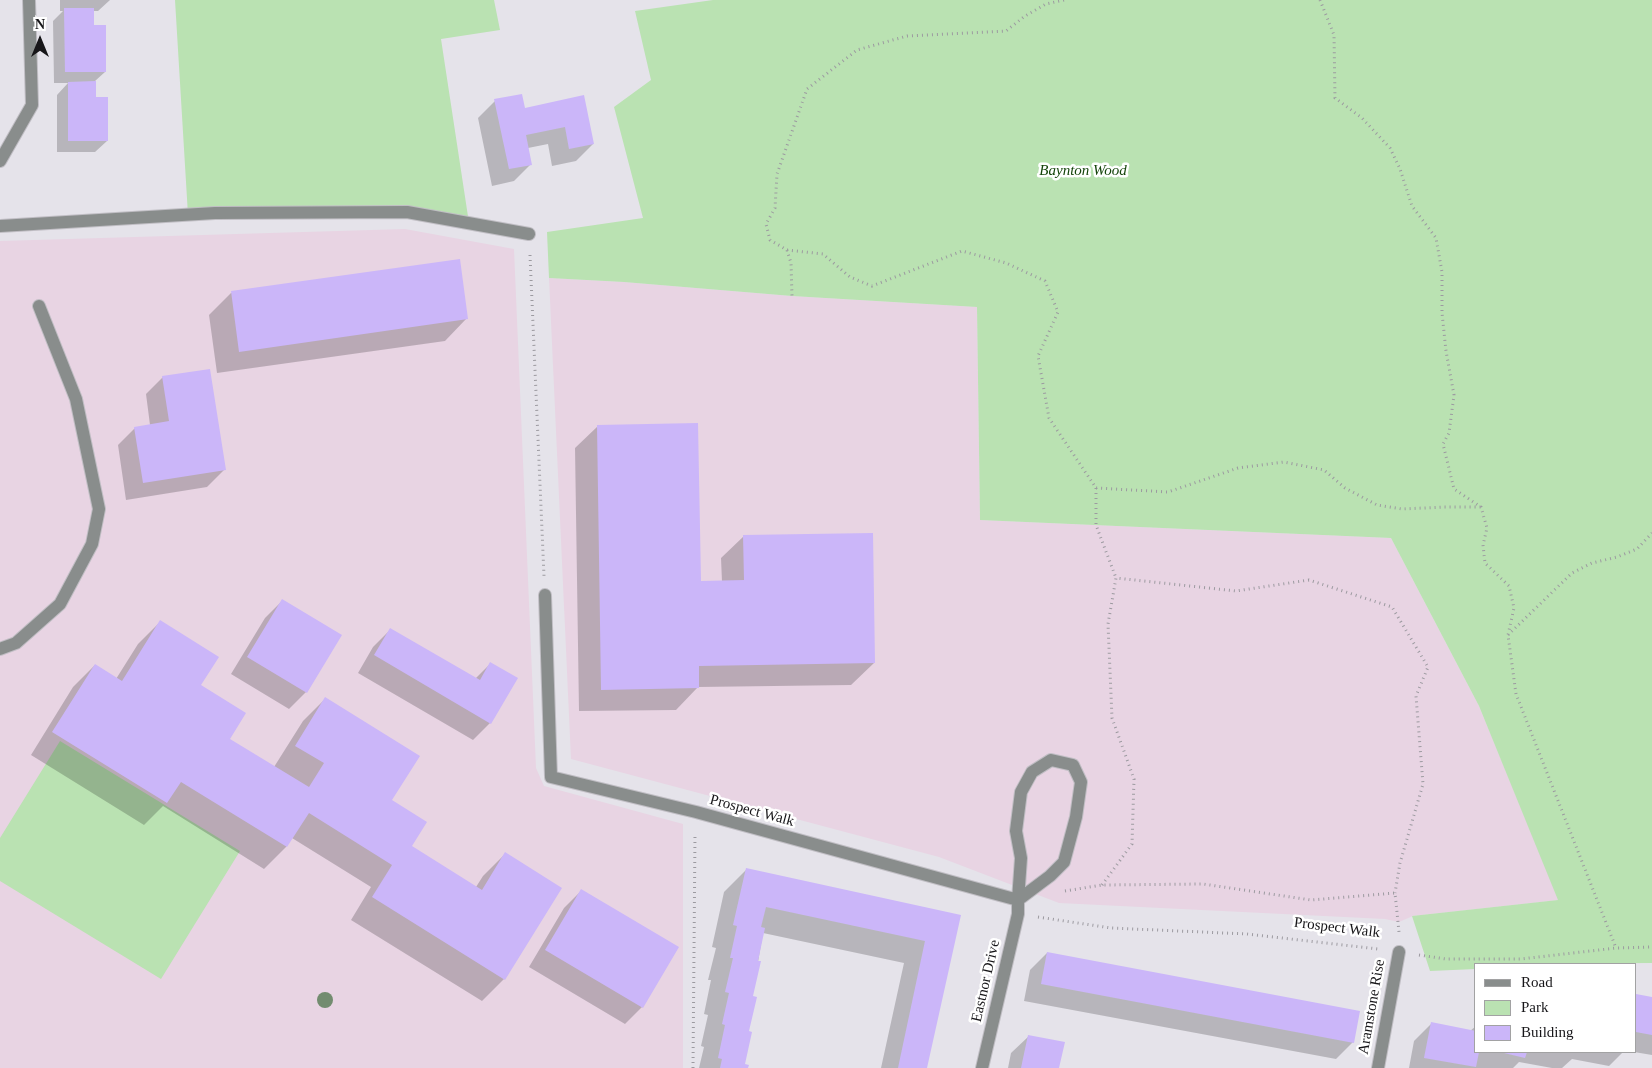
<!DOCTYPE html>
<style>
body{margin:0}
#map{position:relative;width:1652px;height:1068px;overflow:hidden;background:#e5e3ea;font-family:Georgia,serif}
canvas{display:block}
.legend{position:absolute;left:1474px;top:963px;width:162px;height:90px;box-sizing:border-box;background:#fff;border:1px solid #a2a2a3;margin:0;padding:6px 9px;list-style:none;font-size:15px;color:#171619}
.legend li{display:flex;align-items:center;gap:10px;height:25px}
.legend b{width:25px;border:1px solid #a2a2a3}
.north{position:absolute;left:15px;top:15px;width:50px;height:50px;-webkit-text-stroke:4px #fff;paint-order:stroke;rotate:0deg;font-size:14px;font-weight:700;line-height:20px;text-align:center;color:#171619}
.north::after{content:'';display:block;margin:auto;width:18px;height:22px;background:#171619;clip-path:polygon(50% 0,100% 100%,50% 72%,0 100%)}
</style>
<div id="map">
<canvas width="1652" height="1068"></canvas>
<ul class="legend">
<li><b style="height:6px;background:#898d8c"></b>Road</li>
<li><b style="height:14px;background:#bae2b2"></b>Park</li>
<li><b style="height:14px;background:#cbb6f9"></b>Building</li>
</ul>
<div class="north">N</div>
</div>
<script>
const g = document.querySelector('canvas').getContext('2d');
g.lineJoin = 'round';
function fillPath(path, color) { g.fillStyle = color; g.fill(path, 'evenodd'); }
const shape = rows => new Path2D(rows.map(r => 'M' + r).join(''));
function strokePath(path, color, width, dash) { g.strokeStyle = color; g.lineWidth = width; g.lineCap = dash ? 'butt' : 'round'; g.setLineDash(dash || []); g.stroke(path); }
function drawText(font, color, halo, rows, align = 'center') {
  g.font = font + ' Georgia,serif'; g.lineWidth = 5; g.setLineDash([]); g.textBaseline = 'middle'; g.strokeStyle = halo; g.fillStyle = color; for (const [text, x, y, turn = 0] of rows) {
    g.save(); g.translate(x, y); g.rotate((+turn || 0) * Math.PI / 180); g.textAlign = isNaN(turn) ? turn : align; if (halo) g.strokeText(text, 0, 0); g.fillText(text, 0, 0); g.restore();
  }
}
fillPath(shape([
 [405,229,514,249,536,768,544,786,683,824,683,1068,0,1068,0,241],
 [549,278,624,282,792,296,977,307,980,520,1391,538,1479,706,1559,900,1413,916,1399,922,1385,919,1059,903,939,857,571,759]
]), '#e8d4e3');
fillPath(shape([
 [175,0,494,0,500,30,441,39,469,223,407,212,188,215],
 [713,0,1652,0,1652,963,1476,964,1476,969,1430,971,1412,916,1558,900,1479,706,1391,538,980,520,977,307,792,296,624,282,549,278,547,232,643,218,614,107,651,80,635,11],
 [60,741,240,851,161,979,0,881,0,838]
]), '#bae2b2');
fillPath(shape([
 [60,0,110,0,98,11,93,11,93,27,105,72,95,81,95,99,107,141,95,152,57,152,57,95,68,83,54,83,53,21,63,11,60,11],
 [583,97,593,144,576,161,552,166,548,144,528,148,531,164,514,181,492,186,478,118,495,101,524,109],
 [231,293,467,318,445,341,217,373,209,315],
 [163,377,224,470,207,487,126,500,118,445,135,428,150,425,146,394],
 [598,426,700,582,722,582,721,558,744,536,874,663,851,685,698,687,676,710,579,711,575,448],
 [282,601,306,692,289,709,231,674,265,618],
 [160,622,199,686,229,740,274,767,303,721,325,699,391,801,410,847,476,887,483,876,505,854,504,979,482,1001,351,920,371,887,292,838,286,847,264,869,163,806,144,825,31,755,73,687,95,665,116,679,138,644],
 [390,630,475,679,491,663,490,723,473,740,358,673,373,647],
 [746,870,959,916,926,1068,881,1068,904,963,763,933,752,997,743,1065,747,1068,699,1068,704,1047,701,1046,708,1015,704,1014,711,980,708,980,716,948,712,947,724,892],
 [581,891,642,1007,625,1024,529,967,564,908],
 [1047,953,1353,1042,1336,1059,1024,1001,1030,970],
 [1636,995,1652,998,1652,1055,1634,1052,1636,1052],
 [1431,1024,1470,1031,1476,1026,1476,1052,1623,1052,1609,1066,1572,1059,1562,1068,1552,1068,1519,1062,1513,1068,1409,1068,1414,1041],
 [1029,1036,1058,1068,1008,1068,1011,1053]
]), '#0003');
fillPath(shape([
 [64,8,94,8,94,25,106,25,106,72,65,72],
 [96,81,96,97,108,97,108,141,68,141,68,82],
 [522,94,525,108,584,95,594,144,569,149,565,127,526,135,532,165,509,169,494,99],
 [460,259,468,319,239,352,231,291],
 [210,369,226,470,143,483,134,427,169,421,162,376],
 [698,423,701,581,744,580,743,535,873,533,875,663,699,666,699,688,601,690,597,425],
 [282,599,342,635,307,693,247,657],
 [160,620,219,657,201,685,246,713,230,739,309,787,324,763,295,746,325,697,420,756,392,800,427,822,412,846,482,890,505,852,562,888,505,980,372,897,392,865,309,813,287,847,181,782,167,803,52,732,95,664,122,681],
 [390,628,480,680,490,662,518,678,491,724,374,655],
 [746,868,961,915,927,1068,898,1068,925,941,766,907,761,927,765,928,758,961,761,961,753,996,757,997,749,1031,752,1032,745,1064,749,1065,748,1068,720,1068,722,1059,718,1058,725,1025,722,1024,729,993,725,992,733,958,730,958,737,926,733,925],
 [581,889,679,947,643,1008,545,950],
 [1047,952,1360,1011,1354,1043,1041,984],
 [1636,994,1652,997,1652,1035,1636,1032],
 [1431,1022,1476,1031,1476,1052,1479,1052,1476,1067,1424,1058],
 [1028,1035,1065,1042,1059,1068,1021,1068],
 [1500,1052,1527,1052,1525,1058]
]), '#cbb6f9');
const minor = shape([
 [0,161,32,105,29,0],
 [0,226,215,213,407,212,529,234],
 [545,595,551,777,696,812,1018,900],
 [0,649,16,643,60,604,92,544,99,509,76,399,39,306],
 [982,1068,1018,914,1018,900,1021,858,1016,831,1021,792,1032,772,1051,760,1073,765,1081,782,1076,817,1064,862,1050,876,1018,900],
 [1378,1068,1399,952]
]);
strokePath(minor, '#c0bec4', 14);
strokePath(shape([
 [1064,0,1046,4,1025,16,1006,31,907,36,857,50,807,89,777,174,775,208,766,224,770,240,787,250,823,254,850,277,872,286,962,251,1006,263,1045,281,1058,312,1038,356,1049,418,1096,488,1168,492,1238,468,1284,462,1324,470,1345,488,1377,505,1402,509,1444,507,1481,507],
 [1320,0,1334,35,1335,98,1362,118,1390,148,1400,169,1412,206,1436,238,1442,272,1442,313,1446,351,1454,395,1449,433,1443,444,1454,489,1481,507,1487,528,1483,545,1485,563,1509,586,1514,608,1508,635,1516,694,1616,948],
 [787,250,791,263,792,296],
 [530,255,544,576],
 [1096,488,1096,525,1116,578],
 [1508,635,1572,573,1592,563,1617,557,1637,549,1652,533],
 [1102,885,1132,844,1134,779,1112,718,1108,624,1116,578,1236,591,1309,580,1392,607,1428,667,1416,696,1423,784,1400,863,1395,893],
 [1065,891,1102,885,1203,884,1311,900,1395,893,1399,932],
 [1038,917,1111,928,1247,934,1378,949],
 [1419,955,1446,959,1521,959,1616,948,1652,947],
 [693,1068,695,834]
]), '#9c9aa0', 3, [1, 4]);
strokePath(minor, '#898d8c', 12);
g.fillStyle = '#728c6f';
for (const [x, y] of [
 [325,1000]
]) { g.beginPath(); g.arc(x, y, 8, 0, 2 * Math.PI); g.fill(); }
drawText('italic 15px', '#14440a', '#fff', [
 ["Baynton Wood",1083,171]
]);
drawText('15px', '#171619', '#fff', [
 ["Prospect Walk",752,811,15],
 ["Prospect Walk",1337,928,7],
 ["Eastnor Drive",986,981,-77],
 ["Aramstone Rise",1372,1007,-80]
]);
</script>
